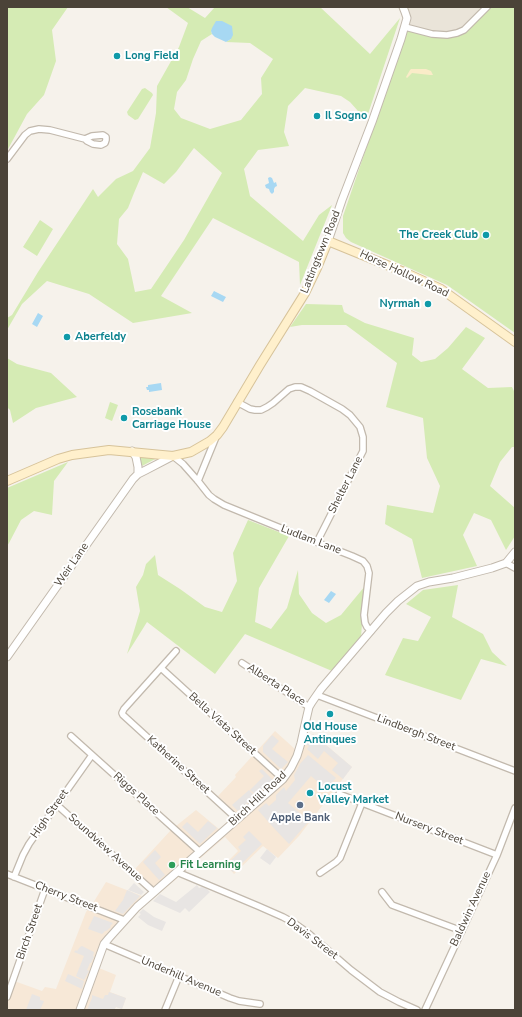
<!DOCTYPE html>
<style>
body{margin:0}
#map{position:relative;width:522px;height:1017px;overflow:hidden;background:#f6f2eb;font-family:"Nunito Sans",sans-serif}
canvas{display:block}
.frame{position:absolute;inset:0;border:8px solid #4b4338;pointer-events:none}
</style>
<div id="map">
<canvas width="522" height="1017"></canvas>
<div class="frame"></div>
</div>
<script>
const g = document.querySelector('canvas').getContext('2d');
g.lineJoin = 'round';
function fillPath(path, color) { g.fillStyle = color; g.fill(path, 'evenodd'); }
const shape = rows => new Path2D(rows.map(r => 'M' + r).join(''));
function strokePath(path, color, width, dash) { g.strokeStyle = color; g.lineWidth = width; g.lineCap = dash ? 'butt' : 'round'; g.setLineDash(dash || []); g.stroke(path); }
function drawText(font, color, halo, rows, align = 'center') {
  g.font = font + ' "Nunito Sans",sans-serif'; g.lineWidth = 4; g.setLineDash([]); g.textBaseline = 'middle'; g.strokeStyle = halo; g.fillStyle = color; for (const [text, x, y, turn = 0] of rows) {
    g.save(); g.translate(x, y); g.rotate((+turn || 0) * Math.PI / 180); g.textAlign = isNaN(turn) ? turn : align; if (halo) g.strokeText(text, 0, 0); g.fillText(text, 0, 0); g.restore();
  }
}
fillPath(shape([
 [406,7,491,7,465,31,457,35,407,29]
]), '#eae4d9');
fillPath(shape([
 [275,731,296,750,307,738,309,739,313,734,352,767,299,836,278,858,263,846,234,874,225,864,238,851,225,837,160,893,135,869,171,830,196,810,219,829,236,814,218,796,236,777,235,775],
 [106,882,142,896,104,937,94,966,116,975,110,992,126,998,122,1009,116,1007,114,1010,7,1010,7,986,17,982,42,991,45,987,56,989,86,912,93,903]
]), '#f7e8d7');
fillPath(shape([
 [7,7,68,7,52,30,56,61,44,95,27,114,7,151],
 [166,7,187,7,205,18,215,7,320,7,370,54,400,18,366,120,350,102,341,96,305,88,288,106,284,132,289,146,258,150,244,169,250,196,303,241,319,215,332,205,300,285,299,262,213,218,161,296,192,313,133,323,89,294,47,281,22,304,7,330,7,318,12,315,38,272,93,189,98,197,116,179,133,171,150,148,156,113,157,86,179,47,188,23],
 [211,31,231,39,226,42,250,43,273,59,261,78,262,94,241,120,210,129,181,118,174,109,177,92,186,80,193,59,201,41,212,34],
 [194,148,222,173,184,240,151,289,135,292,128,259,117,244,119,219,128,208,134,193,143,172,164,184,176,172],
 [491,7,515,7,515,333,447,285,351,242,346,238,343,233,343,216,407,29,432,36,465,31],
 [145,88,152,93,153,95,138,119,135,120,128,115,127,112,142,89],
 [40,220,53,229,37,256,23,247],
 [306,304,342,305,344,312,365,323,414,338,412,355,421,362,435,359,448,348,466,327,485,338,462,369,488,388,512,387,515,393,515,447,512,447,500,462,490,486,515,508,515,536,506,550,491,520,474,513,463,535,477,566,422,578,412,539,385,524,387,505,433,513,440,486,427,458,423,418,386,407,397,363,346,325,302,325,290,327],
 [7,358,17,364,51,373,77,397,36,408,13,423,10,410,7,407],
 [110,402,118,405,112,421,105,418],
 [139,455,157,458,142,466],
 [68,462,54,481,52,515,34,511,21,520,9,543,7,546,7,488],
 [248,520,289,536,259,588,255,622,271,629,287,608,298,570,299,594,312,613,326,623,341,615,365,586,361,637,332,671,245,634,215,674,147,622,127,654,140,611,136,587,143,575,146,564,155,555,158,575,180,589,205,607,222,612,237,581,233,553],
 [458,585,452,617,483,634,492,652,507,666,481,659,461,700,385,675,403,638,418,641,431,617,406,604,423,590]
]), '#d5ebb4');
fillPath(shape([
 [411,69,426,69,431,71,433,75,430,75,412,73,407,78,406,77,410,70]
]), '#faecc8');
fillPath(shape([
 [313,734,352,767,343,779,332,770,338,763,324,751,318,759,307,749,309,746,305,744,307,738,309,739],
 [272,735,279,741,272,749,288,762,281,769,263,752,263,746],
 [308,755,336,778,326,789,311,776,288,803,309,821,289,844,272,826,258,810,266,803,269,806,276,800,276,795,284,787,286,791,295,780,294,775,300,764],
 [262,769,273,780,256,795,250,790,264,776,259,771],
 [249,790,255,796,238,811,232,805],
 [208,821,217,828,200,844,182,827,187,822,198,832],
 [249,831,262,844,233,872,226,865,241,851,238,847,246,840,243,837],
 [267,849,276,857,270,865,260,858],
 [155,850,161,857,155,863,165,875,159,880,143,862],
 [134,883,144,892,141,895,128,890],
 [197,885,199,888,202,887,207,889,210,892,189,912,185,908,180,913,153,901,160,894,176,902],
 [127,890,140,896,123,914,115,911,123,900],
 [143,909,154,917,166,922,162,931,148,925,138,917,141,914,139,913],
 [94,916,113,923,110,926,111,927,106,931,105,931,102,934,88,929],
 [82,946,94,952,93,956,94,957,91,963,90,963,87,970,89,971,84,980,76,976,84,956,74,952,76,950,77,951,80,947],
 [68,974,84,981,82,989,65,981],
 [109,992,126,998,122,1009,116,1007,114,1010,87,1010,92,998,92,995,103,999,105,995,108,995],
 [32,994,40,997,40,1000,44,1001,40,1010,26,1010]
]), '#e8e5e3');
fillPath(shape([
 [216,21,222,21,232,26,233,35,231,39,226,42,215,37,212,34,211,31,212,28],
 [270,177,272,178,274,183,276,182,277,186,275,187,274,189,274,192,272,194,270,192,269,189,266,188,265,185,269,183,268,178],
 [214,291,226,297,223,302,211,296],
 [38,313,43,316,37,327,32,324],
 [161,383,162,390,149,392,149,390,147,390,146,387,148,387,148,385],
 [331,591,336,594,329,603,324,600]
]), '#a7d8f3');
const minor = shape([
 [405,27,432,34,447,35,457,33,464,30,487,7],
 [7,159,25,135,30,131,39,129,50,130,85,139,87,141,93,144,101,145,105,143,106,140,106,137,103,135,92,136,85,139],
 [237,402,250,409,255,410,261,410,267,407,273,403,289,389,295,387,301,387,310,391,342,409,350,415,360,427,363,437,363,451,317,542],
 [173,456,183,464,198,481,209,495,214,499,224,505,278,527,352,556,363,561,367,566,369,573,364,615,365,623,367,627,371,631],
 [198,481,216,437],
 [506,563,515,568],
 [176,651,124,709,122,713,123,715,237,819],
 [242,663,309,707],
 [161,668,283,779],
 [317,695,515,771],
 [71,736,200,852],
 [339,794,497,855],
 [57,805,154,892],
 [177,872,258,906,283,917,294,923,308,933,351,970,380,992,399,1002,417,1010],
 [320,873,336,862,340,858,362,803],
 [7,874,124,920],
 [14,877,23,855,29,844,92,755],
 [382,892,392,905,462,931],
 [104,944,230,998,239,1001,260,1004],
 [7,997,45,889],
 [165,1010,179,976],
 [425,1010,497,855,515,808]
]);
const tertiary = shape([
 [328,241,342,200,372,122,401,39,407,18,405,12,403,7],
 [132,451,136,457,138,467,138,474],
 [7,657,133,479,138,474,146,470,173,456],
 [80,1010,104,944,109,938,137,907,283,779,291,768,297,756,301,743,306,720,309,707,312,702,321,689,386,613,398,601,417,586,429,582,453,578,492,568,506,563,515,552]
]);
const secondary = shape([
 [7,481,58,459,72,455,109,450,173,456,191,452,210,441,217,435,223,427,260,365,305,293,317,268,328,241,404,272,441,289,515,342]
]);
strokePath(minor, '#c2b9ad', 8);
strokePath(tertiary, '#c2b9ad', 9);
strokePath(secondary, '#d7c39a', 10);
strokePath(minor, '#fff', 5.5);
strokePath(tertiary, '#fff', 7);
strokePath(secondary, '#fff0cc', 8);
for (const [x, y, r, color] of [
 [117,56,4,"#0f9aa8"],
 [317,116,4,"#0f9aa8"],
 [486,235,4,"#0f9aa8"],
 [428,304,4,"#0f9aa8"],
 [67,337,4,"#0f9aa8"],
 [124,418,4,"#0f9aa8"],
 [330,714,4,"#0f9aa8"],
 [310,793,4,"#0f9aa8"],
 [300,805,4,"#5c6f8a"],
 [172,865,4,"#2e9e5b"]
]) { const dot = new Path2D(); dot.arc(x, y, r, 0, 2 * Math.PI); g.fillStyle = color; g.fill(dot); strokePath(dot, '#fff', 1.5); }
drawText('bold 11px', '#0d838f', '#fff', [
 ["Long Field",125,56],
 ["Il Sogno",325,116],
 ["The Creek Club",478,235,"right"],
 ["Nyrmah",420,304,"right"],
 ["Aberfeldy",75,337],
 ["Rosebank",132,412],
 ["Carriage House",132,425],
 ["Old House",330,727,"center"],
 ["Antinques",330,740,"center"],
 ["Locust",318,787],
 ["Valley Market",318,800]
], 'left');
drawText('11px', '#4b4338', '#fff', [
 ["Lattingtown Road",321,252,-68],
 ["Horse Hollow Road",404,274,25],
 ["Shelter Lane",346,485,-63],
 ["Ludlam Lane",311,540,21],
 ["Weir Lane",72,565,-55],
 ["Alberta Place",276,685,33],
 ["Bella Vista Street",222,724,42],
 ["Lindbergh Street",416,733,21],
 ["Katherine Street",178,765,42],
 ["Riggs Place",136,794,42],
 ["Birch Hill Road",258,799,-43],
 ["High Street",50,814,-55],
 ["Nursery Street",429,829,21],
 ["Soundview Avenue",105,848,42],
 ["Cherry Street",66,897,21],
 ["Baldwin Avenue",471,909,-65],
 ["Birch Street",30,932,-71],
 ["Davis Street",312,939,37],
 ["Underhill Avenue",181,977,23]
]);
drawText('bold 11px', '#4e5e75', '#fff', [
 ["Apple Bank",300,818]
]);
drawText('bold 11px', '#27864d', '#fff', [
 ["Fit Learning",180,865]
], 'left');
</script>
